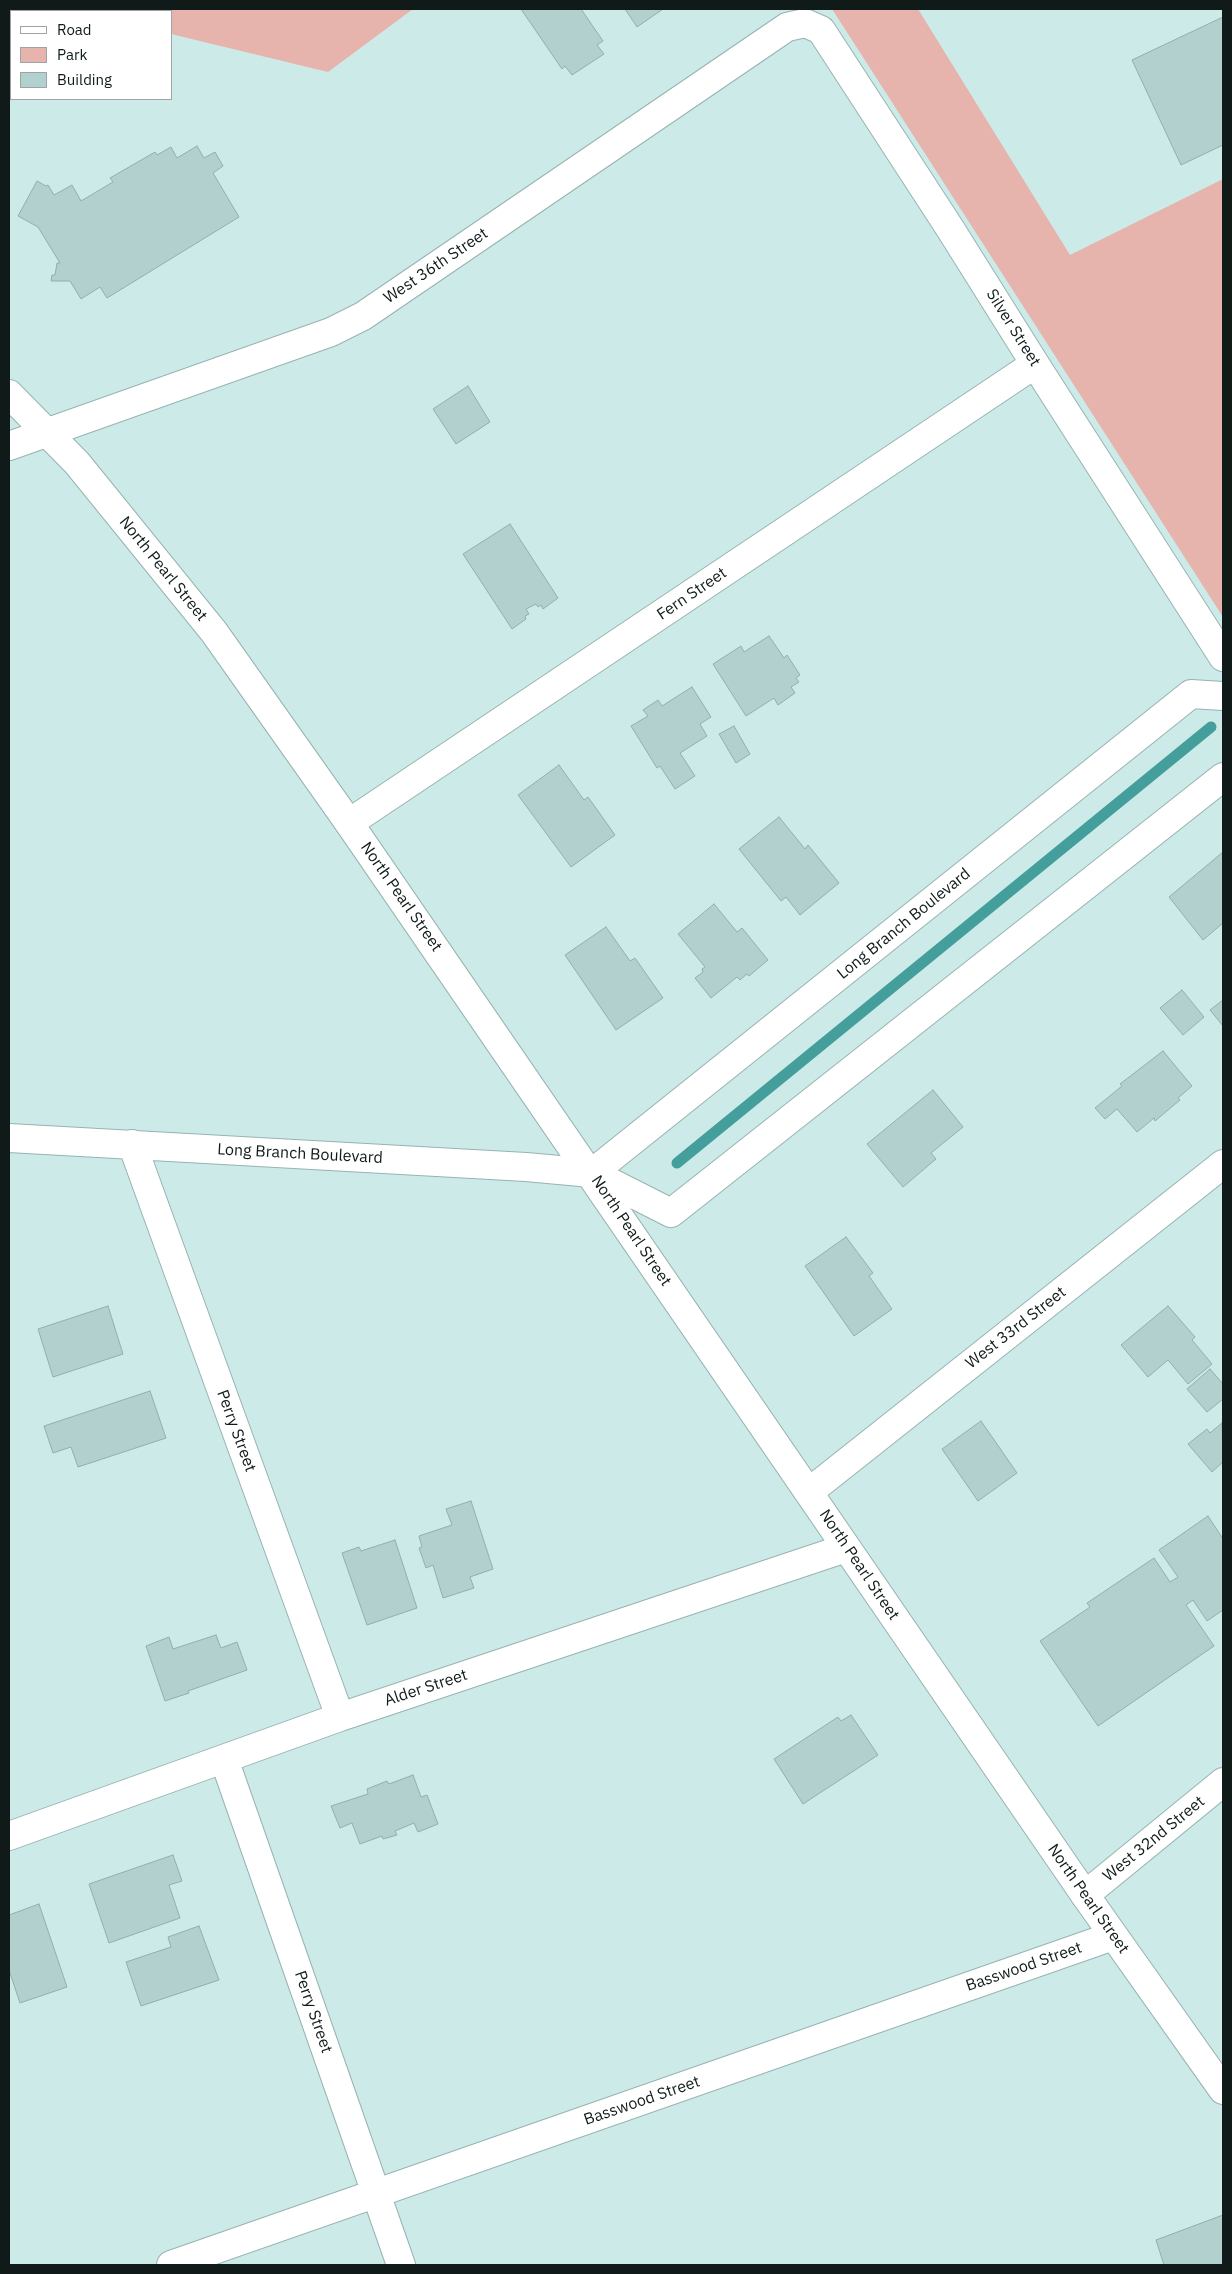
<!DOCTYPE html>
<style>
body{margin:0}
#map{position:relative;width:1232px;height:2274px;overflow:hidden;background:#cceae8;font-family:"IBM Plex Sans",sans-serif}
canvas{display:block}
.frame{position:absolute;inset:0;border:10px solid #0f1a19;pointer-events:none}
.legend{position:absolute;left:10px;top:10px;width:162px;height:90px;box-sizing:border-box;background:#fff;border:1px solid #9fa3a3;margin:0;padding:6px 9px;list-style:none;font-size:15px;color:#0f1a19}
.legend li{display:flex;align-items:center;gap:10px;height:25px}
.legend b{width:25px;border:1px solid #9fa3a3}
</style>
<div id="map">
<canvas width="1232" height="2274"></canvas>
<div class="frame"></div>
<ul class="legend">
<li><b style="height:6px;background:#fff"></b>Road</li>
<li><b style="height:14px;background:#e6b4ad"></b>Park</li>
<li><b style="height:14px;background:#b2d0ce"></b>Building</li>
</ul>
</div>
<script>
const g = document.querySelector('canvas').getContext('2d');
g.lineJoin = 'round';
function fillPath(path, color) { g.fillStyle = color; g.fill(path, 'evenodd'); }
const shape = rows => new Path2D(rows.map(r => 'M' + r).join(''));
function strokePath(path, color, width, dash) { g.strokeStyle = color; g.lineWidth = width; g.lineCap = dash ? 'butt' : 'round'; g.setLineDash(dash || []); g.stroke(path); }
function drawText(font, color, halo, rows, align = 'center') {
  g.font = font + ' "IBM Plex Sans",sans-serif'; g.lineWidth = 4; g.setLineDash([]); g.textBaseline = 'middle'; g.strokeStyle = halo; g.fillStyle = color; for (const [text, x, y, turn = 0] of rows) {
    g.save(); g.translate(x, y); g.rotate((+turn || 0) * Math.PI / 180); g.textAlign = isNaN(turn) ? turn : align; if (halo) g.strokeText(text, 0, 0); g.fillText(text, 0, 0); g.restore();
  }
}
fillPath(shape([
 [9,9,413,9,328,72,171,34,171,11,11,11,11,32,9,33],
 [832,9,918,9,1070,255,1223,179,1223,617]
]), '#e6b4ad');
strokePath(shape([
 [677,1163,1211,727]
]), '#449e9c', 11);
const building = shape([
 [521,9,581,9,603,41,597,45,604,54,572,75,565,66,562,69,521,9],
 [625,9,663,9,637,27,625,9],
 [1223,17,1223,145,1181,165,1132,60,1223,17],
 [197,146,204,158,215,152,223,166,213,173,239,217,107,298,100,287,81,299,70,281,51,281,52,275,55,275,57,263,60,263,38,227,18,216,37,181,46,186,48,185,54,195,72,185,81,201,113,182,110,178,155,152,157,155,171,147,177,158,197,146],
 [468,386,490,422,456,444,433,409,468,386],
 [510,524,558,598,543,609,541,605,538,607,536,604,526,609,529,614,525,616,526,619,512,629,463,554,510,524],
 [769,636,784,658,787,655,800,675,796,678,799,682,791,687,795,693,778,705,774,698,746,716,713,664,741,646,744,652,769,636],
 [692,687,711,717,700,724,707,736,680,753,695,776,675,789,660,766,657,768,631,726,648,716,643,710,658,700,662,706,692,687],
 [734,726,750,754,736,763,719,734,734,726],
 [559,765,584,800,588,797,615,835,571,867,518,795,559,765],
 [779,817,805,849,808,845,839,883,800,915,786,897,781,901,739,849,779,817],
 [1223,852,1223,923,1203,940,1169,897,1223,852],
 [714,904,737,932,742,928,768,960,749,976,747,974,740,980,737,977,711,998,695,978,703,972,702,969,705,967,678,934,714,904],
 [606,927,630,961,635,958,663,998,616,1030,565,955,606,927],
 [1182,990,1204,1017,1183,1035,1160,1008,1182,990],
 [1223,1000,1223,1026,1210,1010,1223,1000],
 [1163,1051,1192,1086,1178,1098,1180,1100,1155,1121,1154,1118,1137,1132,1117,1109,1105,1119,1095,1108,1122,1086,1120,1084,1163,1051],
 [933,1090,963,1127,931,1153,936,1159,903,1187,867,1144,933,1090],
 [846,1237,873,1273,869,1276,892,1309,854,1336,805,1266,846,1237],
 [108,1306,123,1354,53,1377,38,1329,108,1306],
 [1168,1306,1195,1337,1192,1340,1212,1364,1188,1384,1168,1360,1148,1377,1121,1345,1168,1306],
 [1210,1369,1223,1384,1223,1399,1207,1412,1187,1389,1210,1369],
 [150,1391,166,1438,78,1467,71,1447,53,1453,44,1426,150,1391],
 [981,1421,1017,1473,978,1501,942,1449,981,1421],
 [1222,1423,1223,1462,1212,1472,1188,1444,1207,1429,1210,1433,1222,1423],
 [471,1501,493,1569,470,1577,474,1588,443,1598,433,1565,426,1568,419,1548,422,1547,419,1536,452,1525,446,1509,471,1501],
 [1208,1516,1223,1539,1223,1610,1207,1621,1193,1600,1186,1605,1214,1646,1098,1726,1040,1641,1090,1607,1087,1603,1154,1558,1170,1582,1178,1577,1159,1550,1208,1516],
 [395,1540,417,1608,367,1625,342,1553,359,1547,361,1551,395,1540],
 [216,1635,221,1648,237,1642,247,1670,188,1691,189,1693,165,1701,146,1646,169,1637,173,1649,216,1635],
 [851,1715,878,1755,803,1804,774,1759,838,1717,841,1721,851,1715],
 [413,1775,421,1797,427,1795,438,1824,418,1832,414,1823,395,1831,397,1835,383,1839,382,1836,360,1844,352,1823,340,1828,331,1806,368,1794,367,1789,387,1781,389,1784,413,1775],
 [173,1855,182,1881,169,1885,180,1918,109,1943,89,1884,173,1855],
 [39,1904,67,1987,20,2003,9,1970,9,1915,39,1904],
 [199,1926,219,1980,141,2006,126,1962,171,1947,168,1937,199,1926],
 [1223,2215,1223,2265,1164,2265,1156,2240,1223,2215]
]);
fillPath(building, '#b2d0ce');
strokePath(building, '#92aead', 1);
const minor = shape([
 [9,446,331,332,363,316,787,27,805,23,821,30,951,230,1035,364,1223,657],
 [349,823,1035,364],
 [9,1138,526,1167,592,1173,671,1213,1223,777],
 [132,1144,340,1717],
 [592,1173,1191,694,1223,696],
 [809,1492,1223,1164],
 [224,1759,401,2265],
 [9,1836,340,1717,846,1548],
 [1085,1895,1223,1782],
 [171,2265,1113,1936]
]);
const tertiary = shape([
 [9,394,77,463,214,632,349,823,1085,1895,1223,2090]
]);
strokePath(minor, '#97b3b2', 30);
strokePath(tertiary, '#97b3b2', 30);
strokePath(minor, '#fff', 28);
strokePath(tertiary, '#fff', 28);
drawText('16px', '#0f1a19', '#fff', [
 ["West 36th Street",436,266,-34],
 ["Silver Street",1013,328,58],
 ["North Pearl Street",163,569,51],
 ["Fern Street",692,594,-34],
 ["North Pearl Street",401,897,55],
 ["Long Branch Boulevard",904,924,-39],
 ["Long Branch Boulevard",300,1154,3],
 ["North Pearl Street",631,1231,56],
 ["West 33rd Street",1016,1328,-38],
 ["Perry Street",236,1431,70],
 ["North Pearl Street",859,1565,56],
 ["Alder Street",426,1688,-18],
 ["West 32nd Street",1154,1839,-39],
 ["North Pearl Street",1088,1899,55],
 ["Basswood Street",1024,1967,-19],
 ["Perry Street",313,2012,71],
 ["Basswood Street",642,2101,-19]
]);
</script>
